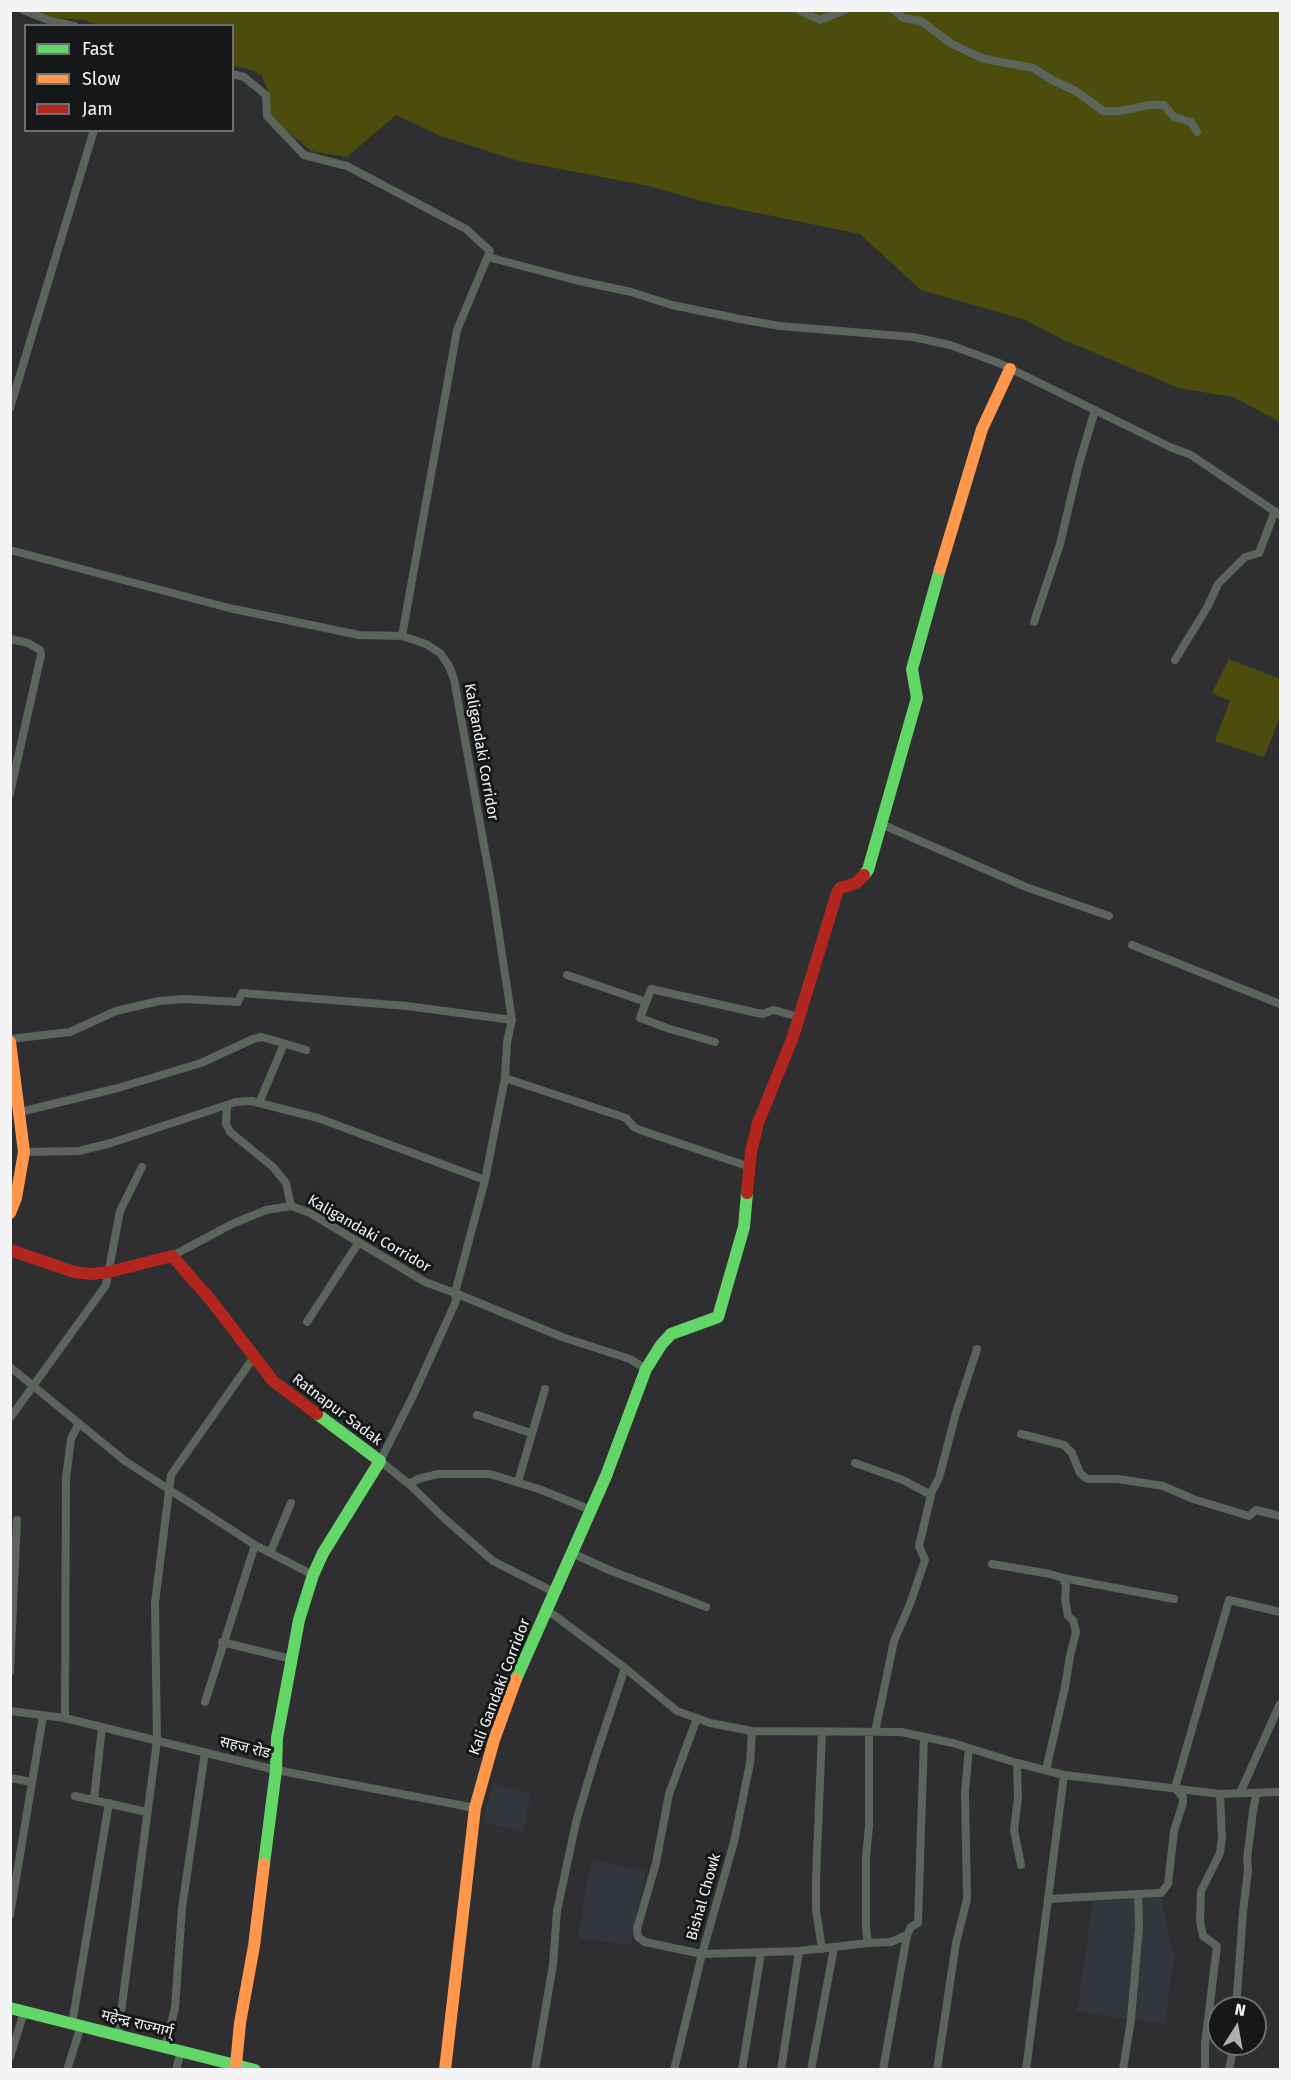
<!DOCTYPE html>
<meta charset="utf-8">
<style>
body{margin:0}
#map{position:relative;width:1291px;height:2080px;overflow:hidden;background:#2f2f31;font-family:"Fira Sans",sans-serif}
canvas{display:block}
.frame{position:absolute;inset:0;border:12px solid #f4f4f7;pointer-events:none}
.legend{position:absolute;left:24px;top:24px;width:210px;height:108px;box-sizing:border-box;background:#161718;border:2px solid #6f6f71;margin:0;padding:8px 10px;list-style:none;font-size:18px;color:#f4f4f7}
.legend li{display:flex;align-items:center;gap:12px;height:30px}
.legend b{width:30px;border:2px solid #6f6f71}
.north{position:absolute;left:1207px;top:1996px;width:60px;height:60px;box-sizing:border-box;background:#161718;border:2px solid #6f6f71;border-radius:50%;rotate:11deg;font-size:16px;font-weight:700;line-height:24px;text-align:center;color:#f4f4f7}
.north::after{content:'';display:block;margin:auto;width:21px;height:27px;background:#afafb2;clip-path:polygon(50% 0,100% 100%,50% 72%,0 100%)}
</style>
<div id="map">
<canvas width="1291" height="2080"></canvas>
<div class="frame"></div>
<ul class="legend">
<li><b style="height:8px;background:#63d668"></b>Fast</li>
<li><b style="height:8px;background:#ff974d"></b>Slow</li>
<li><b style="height:8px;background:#b3261e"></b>Jam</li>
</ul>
<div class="north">N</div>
</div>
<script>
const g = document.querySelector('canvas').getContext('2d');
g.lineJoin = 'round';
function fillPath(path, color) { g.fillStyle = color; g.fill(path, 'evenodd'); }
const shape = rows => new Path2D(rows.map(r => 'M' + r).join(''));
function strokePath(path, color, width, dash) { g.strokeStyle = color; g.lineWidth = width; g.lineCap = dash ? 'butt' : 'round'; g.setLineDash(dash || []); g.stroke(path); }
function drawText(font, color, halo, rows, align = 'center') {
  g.font = font + ' "Fira Sans","Noto Sans Devanagari",sans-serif'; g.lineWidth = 6; g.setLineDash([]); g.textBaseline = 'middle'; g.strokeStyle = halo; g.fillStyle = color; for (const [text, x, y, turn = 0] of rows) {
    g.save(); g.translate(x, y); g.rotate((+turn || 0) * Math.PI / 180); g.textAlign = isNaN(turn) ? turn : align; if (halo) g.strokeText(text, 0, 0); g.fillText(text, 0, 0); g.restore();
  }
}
fillPath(shape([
 [493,1783,531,1793,523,1833,482,1822],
 [591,1860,646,1871,631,1945,578,1938],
 [1161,1898,1174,1955,1165,2024,1077,2012,1093,1901]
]), '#34363e');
fillPath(shape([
 [31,11,1280,11,1280,422,1233,397,1179,388,1064,340,1023,319,921,290,860,234,709,203,649,186,519,161,441,136,396,115,347,157,311,151,270,117,268,90,262,76,252,70,233,66,232,26,97,25,84,20,52,18],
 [1229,659,1280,679,1280,717,1264,757,1215,741,1230,701,1212,693]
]), '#4c4d0c');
strokePath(shape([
 [23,10,51,21,74,26],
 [799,10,820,20,845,10],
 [894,10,903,18,921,21,952,44,971,53,985,59,1033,68,1052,80,1076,91,1103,111,1120,111,1150,105,1164,105,1174,117,1191,122,1197,132],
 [232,74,244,77,266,95,267,116,304,155,347,166,466,229,490,251,457,330,402,636],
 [488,257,575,280,631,292,672,305,740,319,780,326,913,337,950,345,999,363,1170,447,1191,455,1280,515],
 [10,408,94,130],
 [10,550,229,608,359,635,402,636,426,644,440,653,449,666,454,679,493,895,512,1020,507,1042,505,1078,485,1180,455,1293,562,1337,630,1359,646,1369],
 [1034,622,1060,544,1079,464,1095,410],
 [10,639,28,643,40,650,41,655,10,793],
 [1175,660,1208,606,1218,584,1245,557,1259,553,1275,511],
 [881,824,1026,887,1109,916],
 [1132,945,1280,1004],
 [567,975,646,1002],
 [10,1039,70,1032,116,1011,159,1001,184,999,238,1002,242,993,407,1006,512,1020],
 [715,1042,670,1029,640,1018,651,989,762,1014,774,1010,799,1017],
 [505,1078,626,1118,634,1127,640,1130,750,1167],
 [259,1103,284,1044],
 [227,1106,226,1124,230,1132,273,1167,286,1183,291,1206],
 [20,1112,118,1088,201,1063,253,1039,262,1037,306,1050],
 [24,1152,79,1151,111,1143,236,1102,251,1101,318,1118,485,1180],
 [172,1256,232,1224,266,1210,291,1206,310,1213,425,1282,455,1293,456,1301,448,1319,413,1396,380,1461,409,1484,444,1518,493,1561,554,1592],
 [307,1322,359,1242],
 [10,1367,125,1461,255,1545,313,1575],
 [477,1415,531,1433],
 [10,1418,106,1285,120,1211,142,1167],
 [1021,1434,1064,1445,1072,1453,1080,1473,1087,1479,1118,1479,1163,1486,1193,1499,1249,1516,1256,1510,1280,1516],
 [855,1463,903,1480,931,1495],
 [518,1482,545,1389],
 [409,1484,418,1479,438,1474,490,1474,539,1489,591,1510],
 [270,1553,291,1503],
 [572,1553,609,1570,706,1607],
 [992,1564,1050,1574,1063,1578,1066,1586,1065,1599,1068,1616,1073,1620,1076,1632,1070,1656,1065,1687,1046,1770],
 [1063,1578,1174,1599],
 [545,1611,554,1615,625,1668,677,1711,710,1723,752,1731,901,1732,953,1743,1017,1763,1064,1775,1220,1794,1280,1792],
 [222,1642,291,1659],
 [10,1671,17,1520],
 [205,1702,255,1545],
 [10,1711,65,1718,276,1770,475,1808],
 [65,1718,66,1478,71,1439,79,1423],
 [697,1718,669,1794,656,1863,637,1929,638,1937,645,1942,702,1954,799,1951,868,1943,866,1928,866,1857,869,1826,869,1732],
 [822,1732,816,1880,816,1910,822,1949],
 [875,1732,894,1641,910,1604,925,1560,919,1546,932,1491,939,1478,956,1413,977,1349],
 [1017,1763,1018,1798,1014,1830,1021,1865],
 [10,1778,32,1782],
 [1240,1793,1280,1704],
 [75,1796,147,1812],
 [94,1799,102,1727],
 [1048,1899,1138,1894],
 [10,1915,43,1716],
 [868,1943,891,1942,907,1935],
 [1236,2008,1243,1912,1248,1870,1247,1859,1253,1811,1256,1796,1259,1793],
 [72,2024,109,1803],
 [118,2035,157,1741,155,1603,171,1475,254,1357],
 [165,2047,175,2008,182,1908,205,1752],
 [10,2057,24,2012],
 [67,2070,81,2026],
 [176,2070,181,2051],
 [535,2070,553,1965,557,1911,576,1822,595,1758,625,1668],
 [674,2070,702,1954,734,1842,750,1763,752,1731],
 [742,2070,761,1953],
 [781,2070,799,1951],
 [811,2070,834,1948],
 [883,2070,907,1935,911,1927,918,1923,924,1737],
 [937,2070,956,1943,967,1899,965,1792,969,1748],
 [1026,2070,1064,1775],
 [1123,2070,1131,2019,1139,1927,1138,1894,1161,1893,1168,1884,1174,1831,1183,1803,1183,1797,1175,1788,1229,1600,1280,1612],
 [1205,2070,1205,2044,1217,1946,1203,1936,1200,1921,1201,1891,1220,1853,1222,1837,1220,1794],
 [1229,2070,1234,2044]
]), '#5b655c', 8);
strokePath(shape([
 [864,875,868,870,917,698,912,669,940,569],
 [516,1679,606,1476,646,1369,661,1345,671,1334,718,1317,744,1227,747,1193],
 [264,1864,276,1770,277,1738,299,1620,313,1575,323,1553,380,1461,317,1414],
 [10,2008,255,2070]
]), '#63d668', 12);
strokePath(shape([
 [940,569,982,429,1010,369],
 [10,1042,24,1152,16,1198,10,1213],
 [236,2065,240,2023,254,1946,264,1864],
 [445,2070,475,1808,494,1740,516,1679]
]), '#ff974d', 12);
strokePath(shape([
 [747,1193,751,1152,758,1123,793,1037,837,893,840,888,856,883,864,875],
 [10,1250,74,1272,91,1274,109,1272,172,1256,210,1299,273,1381,317,1414]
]), '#b3261e', 12);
drawText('15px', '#f4f4f7', '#161718', [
 ["Kaligandaki Corridor",481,752,80],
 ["Kaligandaki Corridor",369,1234,30],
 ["Ratnapur Sadak",337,1410,37],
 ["Kali Gandaki Corridor",500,1687,-69],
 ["सहज रोड",245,1748,14],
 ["Bishal Chowk",704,1897,-74],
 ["महेन्द्र राज्मार्ग्",137,2024,14]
]);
</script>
